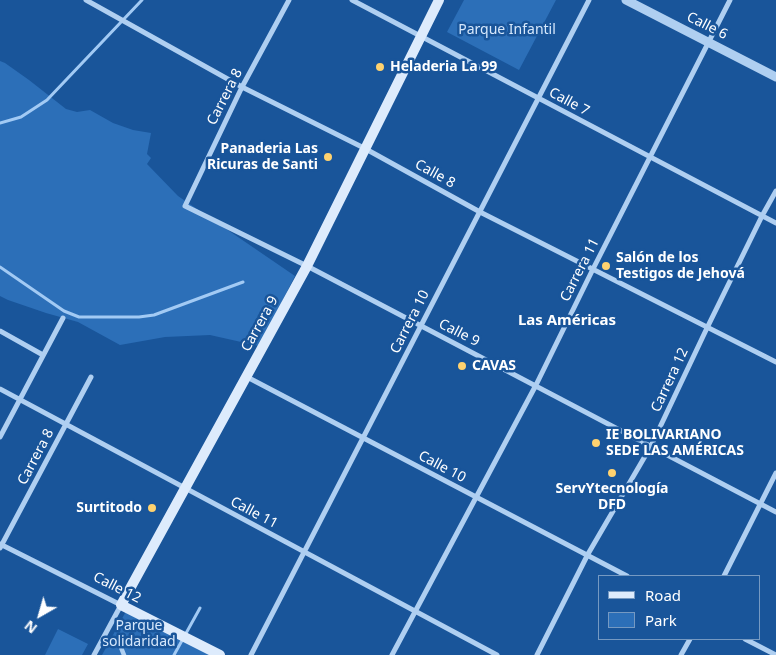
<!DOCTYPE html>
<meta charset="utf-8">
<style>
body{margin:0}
#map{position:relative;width:776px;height:655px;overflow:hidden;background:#19559a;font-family:"Noto Sans",sans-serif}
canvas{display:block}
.legend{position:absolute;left:598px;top:575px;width:162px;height:65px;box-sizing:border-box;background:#19559a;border:1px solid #7599c2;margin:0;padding:6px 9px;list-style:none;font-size:15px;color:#fff}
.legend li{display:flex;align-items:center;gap:10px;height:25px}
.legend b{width:25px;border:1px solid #7599c2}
.north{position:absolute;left:15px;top:590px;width:50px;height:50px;-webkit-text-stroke:4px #19559a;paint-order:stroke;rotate:218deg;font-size:14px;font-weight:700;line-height:20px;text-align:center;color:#fff}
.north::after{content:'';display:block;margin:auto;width:18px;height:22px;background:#fff;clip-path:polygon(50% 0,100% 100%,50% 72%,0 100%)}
</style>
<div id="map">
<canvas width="776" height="655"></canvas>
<ul class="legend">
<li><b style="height:6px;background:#ddebfc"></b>Road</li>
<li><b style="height:14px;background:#2c6fb8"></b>Park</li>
</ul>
<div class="north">N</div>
</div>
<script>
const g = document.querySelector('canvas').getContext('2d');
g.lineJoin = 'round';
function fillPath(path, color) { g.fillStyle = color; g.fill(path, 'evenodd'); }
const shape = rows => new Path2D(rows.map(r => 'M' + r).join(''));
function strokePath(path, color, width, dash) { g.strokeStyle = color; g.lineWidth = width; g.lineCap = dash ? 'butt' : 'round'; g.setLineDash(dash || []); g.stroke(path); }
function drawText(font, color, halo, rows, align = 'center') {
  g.font = font + ' "Noto Sans",sans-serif'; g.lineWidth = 5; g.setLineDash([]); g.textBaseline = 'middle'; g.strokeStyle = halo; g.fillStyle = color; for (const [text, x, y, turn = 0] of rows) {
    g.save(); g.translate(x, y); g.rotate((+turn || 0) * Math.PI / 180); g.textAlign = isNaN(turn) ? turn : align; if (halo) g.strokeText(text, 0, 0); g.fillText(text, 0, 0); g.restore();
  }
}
fillPath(shape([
 [464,0,556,0,519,70,447,32],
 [0,61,5,63,29,80,66,109,77,112,90,110,113,123,133,130,151,133,147,154,151,158,147,164,178,196,295,276,259,346,210,335,165,337,120,345,78,322,46,313,8,300,0,296],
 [130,604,222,655,102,655],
 [58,629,88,644,82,655,45,655]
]), '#2c6fb8');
strokePath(shape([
 [0,123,21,117,47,100,142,0],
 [0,267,64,311,79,317,139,317,154,315,243,282],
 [174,655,200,608]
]), '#a2caf4', 3);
strokePath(shape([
 [104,637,120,645,124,655]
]), '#afcff1', 4.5);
strokePath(shape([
 [86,0,242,87,364,148,480,212,776,362],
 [289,0,242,87,185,206,307,266,776,512],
 [352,0,776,223],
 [0,331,43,355],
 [247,377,627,576],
 [0,389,497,655],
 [0,437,63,318],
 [0,544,121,605,94,655],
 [0,548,91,377],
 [724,576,776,473],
 [745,639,776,655],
 [251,655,589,0],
 [392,655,536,385,593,269,730,0],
 [537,655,588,554,651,446,707,328,762,216,776,191],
 [681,655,690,639]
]), '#afcff1', 5);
strokePath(shape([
 [626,0,776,77]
]), '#afcff1', 9);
strokePath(shape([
 [220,655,121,605,307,266,439,0]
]), '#ddebfc', 10);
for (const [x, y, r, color] of [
 [380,67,5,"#ffd26f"],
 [328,157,5,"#ffd26f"],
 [606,266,5,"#ffd26f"],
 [462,366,5,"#ffd26f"],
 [596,443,5,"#ffd26f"],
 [612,473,5,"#ffd26f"],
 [152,508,5,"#ffd26f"]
]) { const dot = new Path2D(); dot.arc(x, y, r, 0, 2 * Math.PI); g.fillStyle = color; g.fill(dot); strokePath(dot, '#19559a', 2); }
drawText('14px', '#fff', '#19559a', [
 ["Calle 6",707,26,27],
 ["Carrera 8",225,97,-63],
 ["Calle 7",569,102,28],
 ["Calle 8",435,174,29],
 ["Carrera 11",580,270,-63],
 ["Carrera 10",410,322,-63],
 ["Carrera 9",260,324,-61],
 ["Calle 9",459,333,27],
 ["Carrera 12",670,380,-65],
 ["Carrera 8",36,457,-62],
 ["Calle 10",442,467,28],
 ["Calle 11",254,513,28],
 ["Calle 12",117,588,27]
]);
drawText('14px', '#d6e8fc', '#19559a', [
 ["Parque Infantil",507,30],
 ["Parque",139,626],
 ["solidaridad",139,642]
]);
drawText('bold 14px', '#fff', '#19559a', [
 ["Heladeria La 99",390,67],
 ["Panaderia Las",318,149,"right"],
 ["Ricuras de Santi",318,165,"right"],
 ["Salón de los",616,258],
 ["Testigos de Jehová",616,274],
 ["CAVAS",472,366],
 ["IE BOLIVARIANO",606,435],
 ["SEDE LAS AMÉRICAS",606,451],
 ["ServYtecnología",612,489,"center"],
 ["DFD",612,505,"center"],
 ["Surtitodo",142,508,"right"]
], 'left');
drawText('bold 15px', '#fff', '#19559a', [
 ["Las Américas",567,321]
]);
</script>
